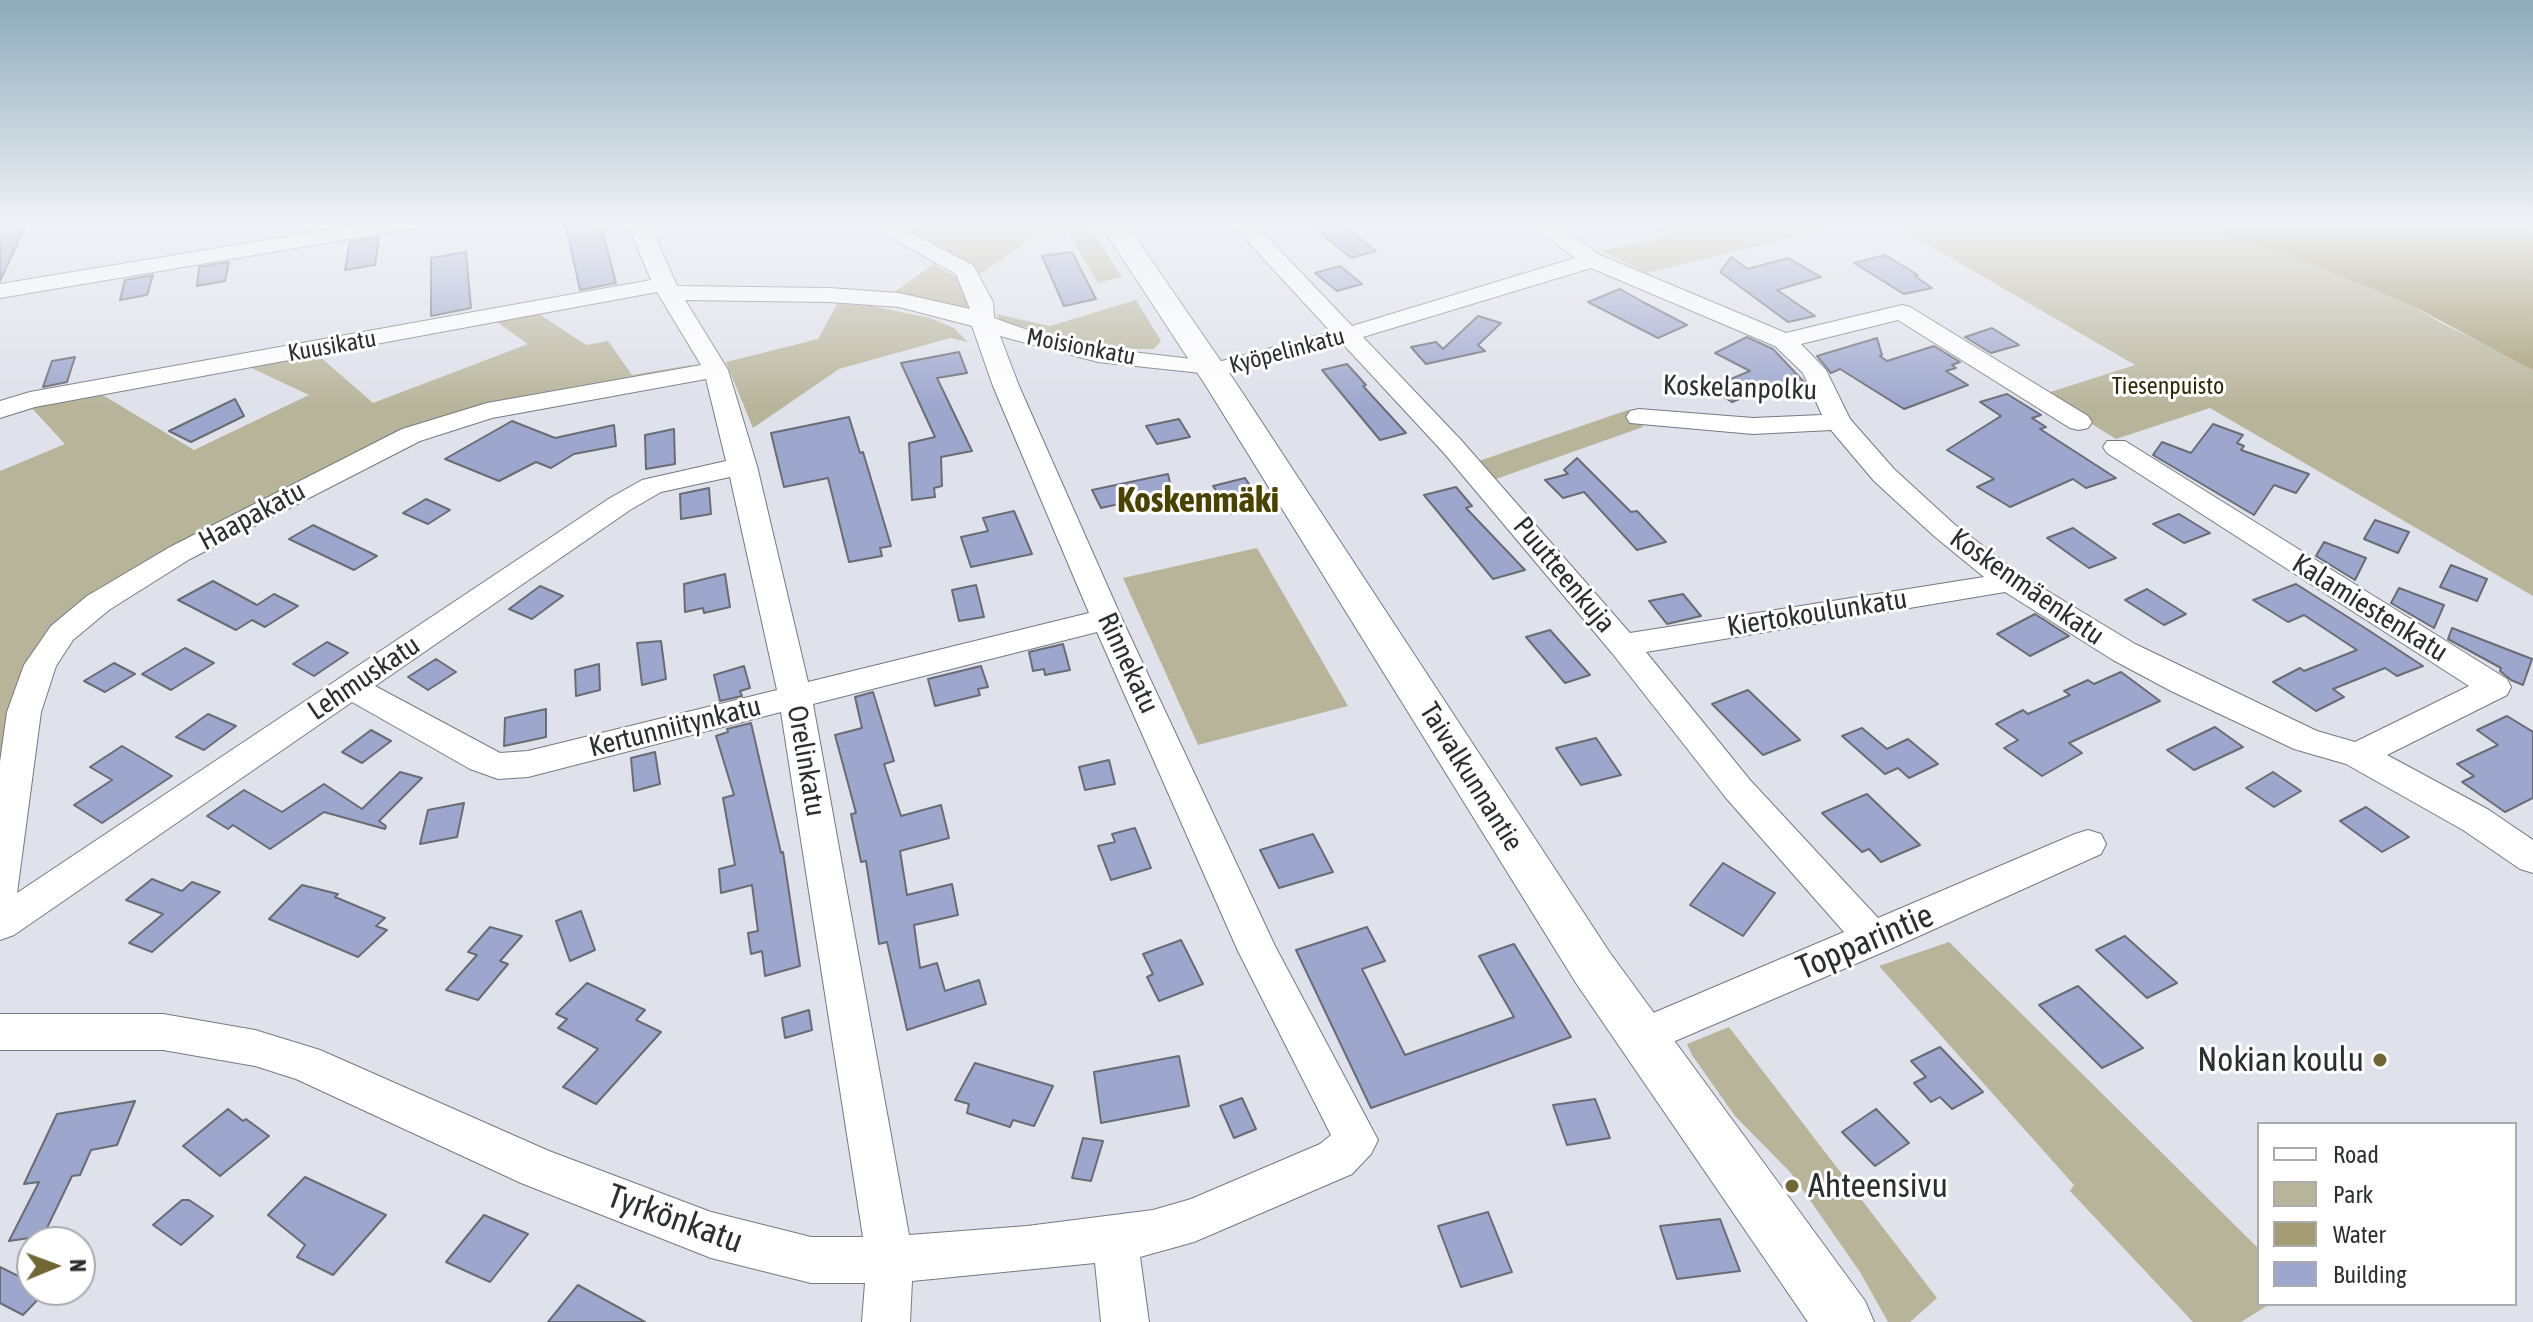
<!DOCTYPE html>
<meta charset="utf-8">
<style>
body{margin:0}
#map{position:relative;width:2533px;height:1322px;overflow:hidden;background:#dfe1eb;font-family:"Asap Condensed",sans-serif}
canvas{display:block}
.legend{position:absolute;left:2257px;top:1122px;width:260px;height:184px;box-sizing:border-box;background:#fff;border:2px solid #ababad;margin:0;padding:10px 14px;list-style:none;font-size:24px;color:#2d2e31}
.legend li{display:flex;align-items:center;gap:16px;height:40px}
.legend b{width:40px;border:2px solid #ababad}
.north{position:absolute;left:16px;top:1226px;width:80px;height:80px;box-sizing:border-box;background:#fff;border:2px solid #ababad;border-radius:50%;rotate:89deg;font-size:22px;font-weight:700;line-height:32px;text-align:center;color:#2d2e31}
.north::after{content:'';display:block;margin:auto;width:28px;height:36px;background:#706734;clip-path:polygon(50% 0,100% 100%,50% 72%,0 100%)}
</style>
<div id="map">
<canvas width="2533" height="1322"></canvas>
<ul class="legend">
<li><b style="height:10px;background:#fff"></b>Road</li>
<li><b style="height:22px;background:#b8b49a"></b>Park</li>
<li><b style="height:22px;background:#a49d74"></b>Water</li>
<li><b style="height:22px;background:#9da6cd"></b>Building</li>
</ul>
<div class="north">N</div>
</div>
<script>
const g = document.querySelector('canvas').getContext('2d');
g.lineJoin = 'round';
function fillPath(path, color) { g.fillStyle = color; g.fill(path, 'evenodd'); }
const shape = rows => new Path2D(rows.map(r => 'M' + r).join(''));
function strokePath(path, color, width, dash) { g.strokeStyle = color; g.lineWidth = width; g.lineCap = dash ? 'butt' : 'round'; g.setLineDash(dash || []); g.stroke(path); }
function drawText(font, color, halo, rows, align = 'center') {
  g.font = font + ' "Asap Condensed",sans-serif'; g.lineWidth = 6; g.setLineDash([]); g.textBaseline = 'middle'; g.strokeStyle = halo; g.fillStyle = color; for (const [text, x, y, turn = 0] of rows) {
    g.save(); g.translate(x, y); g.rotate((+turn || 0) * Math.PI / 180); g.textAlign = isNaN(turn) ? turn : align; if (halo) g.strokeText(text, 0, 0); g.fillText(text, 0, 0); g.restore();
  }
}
fillPath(shape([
 [924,222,1086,222,1122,277,1098,283,1067,231,1036,236,980,274,909,233],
 [1677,222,1856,222,1646,273,1603,251,1668,236,1656,227],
 [1889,222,2201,222,2248,244,2287,254,2411,305,2445,325,2504,353,2533,370,2533,596,2210,408,2116,439,2044,394,2135,365],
 [934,264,958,278,972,307,968,309,893,293],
 [1136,300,1161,341,1154,349,1134,349,1064,338,1001,321,996,314,1050,326],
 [837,304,872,306,930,318,954,328,968,342,950,338,839,369,753,428,726,362,818,339],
 [536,312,586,345,608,341,632,375,691,365,695,370,484,407,97,596,0,762,0,471,65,444,28,404,96,391,194,450,309,395,247,366,318,355,373,403,528,344,494,320],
 [1628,410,1643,427,1496,479,1479,461],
 [1257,548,1348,706,1198,745,1123,578],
 [1949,942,2259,1249,2259,1304,2270,1304,2241,1322,2193,1322,2070,1191,2074,1185,1879,966],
 [1729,1027,1937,1298,1910,1322,1888,1322,1860,1272,1791,1173,1735,1116,1692,1055,1687,1044]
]), '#b8b49a');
fillPath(shape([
 [2201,222,2533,222,2533,370,2411,305,2287,254,2248,244]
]), '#a49d74');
const building = shape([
 [0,222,27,222,0,281,0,222],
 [565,222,590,222,592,231,602,229,616,283,580,290,565,222],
 [1338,222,1376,251,1351,258,1313,227,1338,222],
 [379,237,375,265,345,270,350,242,379,237],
 [466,252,471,308,431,316,431,258,466,252],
 [1072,252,1096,299,1064,306,1042,256,1072,252],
 [1885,255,1918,275,1915,276,1932,288,1904,294,1854,263,1885,255],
 [1731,257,1748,269,1788,258,1821,277,1777,290,1815,316,1788,322,1720,272,1731,257],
 [229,262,225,281,197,286,199,267,229,262],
 [1340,266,1362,284,1337,291,1315,273,1340,266],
 [153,275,147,295,120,300,125,280,153,275],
 [1620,289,1643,302,1687,325,1658,338,1588,302,1620,289],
 [1478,316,1501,323,1478,345,1485,351,1426,364,1411,347,1436,342,1443,349,1478,316],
 [1992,328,2019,345,1991,353,1965,337,1992,328],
 [1747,337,1773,349,1804,382,1764,395,1758,391,1732,402,1709,388,1750,371,1715,353,1747,337],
 [1877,338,1882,355,1880,356,1887,361,1934,346,1960,362,1952,365,1956,368,1946,371,1968,385,1904,409,1840,369,1831,373,1817,356,1877,338],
 [959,352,967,373,937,378,972,451,941,457,942,486,934,488,935,497,912,500,909,443,935,437,901,363,959,352],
 [75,357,67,382,43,387,52,361,75,357],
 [1347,364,1366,385,1363,386,1406,433,1380,440,1322,370,1347,364],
 [2007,394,2041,415,2032,418,2046,427,2040,429,2116,478,2086,488,2073,479,2010,507,1977,487,1994,479,1947,450,2001,416,1980,402,2007,394],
 [235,399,244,416,191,442,169,431,235,399],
 [849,417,860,453,863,452,891,546,880,548,882,556,849,562,828,478,784,487,771,433,849,417],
 [1179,419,1190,437,1157,444,1146,426,1179,419],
 [512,421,555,438,614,425,616,446,574,454,551,468,536,462,499,481,445,459,512,421],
 [2213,424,2243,435,2237,443,2244,446,2241,450,2309,474,2296,493,2274,485,2254,515,2153,455,2162,442,2191,453,2213,424],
 [674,429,675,464,646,469,645,435,674,429],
 [1577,458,1631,512,1637,511,1666,542,1637,550,1584,492,1563,498,1545,480,1568,474,1564,470,1577,458],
 [1168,474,1172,492,1101,508,1092,490,1168,474],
 [1245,478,1263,506,1231,514,1213,486,1245,478],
 [1456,487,1472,506,1466,508,1525,570,1493,579,1424,495,1456,487],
 [709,488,711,514,681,519,680,494,709,488],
 [426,499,450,510,428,524,403,513,426,499],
 [1014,511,1032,554,971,567,961,537,988,531,983,518,1014,511],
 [2179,514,2210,533,2184,543,2153,524,2179,514],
 [2375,520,2409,532,2398,553,2364,539,2375,520],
 [313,525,377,556,354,570,289,539,313,525],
 [2073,528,2116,558,2089,568,2047,538,2073,528],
 [2324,542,2366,558,2355,580,2316,556,2324,542],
 [2451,565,2487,579,2477,601,2440,587,2451,565],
 [725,574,730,607,704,613,703,608,685,612,684,584,725,574],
 [213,581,257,605,274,594,298,606,265,627,252,620,236,630,178,600,213,581],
 [2296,584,2365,628,2423,666,2397,676,2385,668,2333,689,2344,697,2316,711,2273,682,2300,668,2304,671,2357,650,2304,615,2288,622,2253,600,2296,584],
 [976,585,984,617,959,621,952,590,976,585],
 [540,586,563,596,532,619,509,609,540,586],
 [2399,588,2444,605,2434,628,2391,603,2399,588],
 [2147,589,2186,614,2164,625,2125,600,2147,589],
 [1683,594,1701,616,1667,624,1649,601,1683,594],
 [2035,614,2069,636,2030,656,1997,634,2035,614],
 [2452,628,2532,659,2523,685,2511,680,2500,671,2501,668,2448,639,2452,628],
 [1550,630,1590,675,1565,683,1526,637,1550,630],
 [661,641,666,679,642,685,637,643,661,641],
 [327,642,348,653,314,676,293,664,327,642],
 [1063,644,1070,670,1045,675,1044,669,1033,671,1029,652,1063,644],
 [185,648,214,663,171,690,142,674,185,648],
 [436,659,456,672,428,690,408,677,436,659],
 [114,663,135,674,105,692,84,681,114,663],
 [599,664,600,690,576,696,575,670,599,664],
 [744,666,750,688,740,691,742,696,720,701,714,675,744,666],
 [981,666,988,687,978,689,980,695,935,706,928,679,981,666],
 [2121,672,2160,701,2069,743,2082,753,2042,776,2004,748,2018,740,1996,724,2023,710,2028,714,2070,695,2064,691,2088,680,2094,684,2121,672],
 [1748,690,1800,740,1763,755,1712,704,1748,690],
 [873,692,894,761,884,764,901,816,941,805,949,838,900,851,907,895,952,884,958,915,914,925,920,968,937,963,945,991,979,980,986,1004,907,1030,887,942,879,944,866,861,861,862,851,814,856,813,835,735,862,728,855,697,873,692],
 [546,709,546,737,504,746,505,718,546,709],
 [208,714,236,726,204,750,176,737,208,714],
 [2507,716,2533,732,2533,798,2505,812,2462,782,2474,776,2457,764,2498,745,2477,730,2507,716],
 [751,723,781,853,783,852,800,966,765,976,762,951,751,954,748,933,758,931,752,885,721,893,719,869,735,865,723,798,734,795,716,736,728,732,727,729,751,723],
 [2215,727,2243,747,2194,770,2167,750,2215,727],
 [1862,728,1887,749,1908,739,1938,764,1909,778,1898,768,1885,774,1842,736,1862,728],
 [371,730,391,741,362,763,342,752,371,730],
 [1596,738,1621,775,1581,785,1556,748,1596,738],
 [122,746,172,776,102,823,74,805,112,780,90,767,122,746],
 [655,752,660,784,634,791,631,758,655,752],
 [1109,760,1115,784,1085,790,1079,767,1109,760],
 [400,772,422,778,379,821,386,826,385,829,324,812,270,849,233,825,228,829,207,816,244,790,282,812,324,784,362,809,400,772],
 [2273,772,2301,791,2274,807,2246,788,2273,772],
 [1867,794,1920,845,1881,862,1869,849,1862,852,1822,813,1867,794],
 [464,803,457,837,420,844,428,810,464,803],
 [2366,807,2409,837,2382,852,2340,821,2366,807],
 [1135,828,1151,868,1111,880,1098,846,1115,842,1112,834,1135,828],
 [1313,834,1333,872,1279,888,1260,850,1313,834],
 [1723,863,1775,893,1743,936,1690,905,1723,863],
 [152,879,182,891,192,882,220,892,152,952,129,943,163,914,126,900,152,879],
 [302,885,338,894,335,897,385,918,376,926,387,930,358,957,269,919,302,885],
 [581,911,595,950,570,961,556,921,581,911],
 [490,927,522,936,500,961,508,964,478,1000,446,990,477,955,468,952,490,927],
 [1367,927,1385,961,1362,969,1405,1055,1514,1017,1479,956,1514,944,1571,1037,1371,1108,1296,950,1367,927],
 [2125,936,2177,983,2147,998,2096,950,2125,936],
 [1181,940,1203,984,1159,1001,1147,977,1153,974,1143,954,1181,940],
 [587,983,645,1010,636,1020,661,1032,596,1104,563,1087,598,1049,558,1028,567,1019,556,1014,587,983],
 [2078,986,2143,1048,2102,1068,2039,1005,2078,986],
 [809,1010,812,1030,785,1038,782,1018,809,1010],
 [1940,1047,1983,1092,1952,1109,1940,1097,1931,1102,1914,1083,1926,1077,1911,1061,1940,1047],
 [1179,1056,1189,1106,1101,1123,1094,1072,1179,1056],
 [975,1063,1053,1086,1034,1126,1013,1120,1010,1127,967,1113,969,1104,955,1100,975,1063],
 [1242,1098,1256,1129,1234,1138,1220,1106,1242,1098],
 [1595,1099,1610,1138,1567,1145,1553,1105,1595,1099],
 [135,1101,117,1145,91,1150,80,1175,72,1176,43,1236,9,1241,39,1182,24,1184,57,1114,135,1101],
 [228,1109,243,1121,246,1119,269,1136,220,1176,183,1146,228,1109],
 [1876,1109,1909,1143,1875,1166,1842,1132,1876,1109],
 [1083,1138,1103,1141,1091,1181,1072,1178,1083,1138],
 [305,1177,386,1215,333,1275,297,1257,305,1245,268,1215,305,1177],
 [182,1200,189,1200,213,1216,181,1245,153,1225,182,1200],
 [1488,1212,1512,1272,1461,1287,1438,1226,1488,1212],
 [484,1215,528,1234,490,1282,446,1262,484,1215],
 [1720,1219,1740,1271,1677,1279,1660,1226,1720,1219],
 [0,1267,32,1283,32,1290,47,1290,23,1315,0,1303,0,1267],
 [578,1285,645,1322,548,1322,578,1285]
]);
fillPath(building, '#9da6cd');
strokePath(building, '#6a6c74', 2);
const minor = shape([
 [375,222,425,222,414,228,0,298,0,284,375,222],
 [627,222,649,222,677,286,829,288,899,293,970,309,956,274,863,222,890,222,973,265,993,302,994,318,1039,334,1098,348,1218,362,1331,332,1230,222,1253,222,1352,326,1575,258,1527,222,1552,222,1600,255,1786,333,1902,305,1910,307,2088,416,2092,422,2088,428,2079,430,2070,428,1898,320,1801,344,1826,370,1850,419,1894,469,1954,524,2021,575,2135,644,2317,731,2355,742,2469,686,2107,453,2103,447,2107,441,2125,441,2507,679,2511,687,2507,695,2387,755,2489,810,2533,840,2533,873,2520,869,2463,830,2346,764,2294,749,2171,691,2113,660,2005,592,1646,652,1750,780,1878,918,2075,834,2088,830,2101,834,2106,844,2101,854,1888,950,1640,1056,1625,1051,1619,1038,1625,1025,1844,932,1726,798,1612,653,1443,452,1342,343,1212,378,1201,373,1098,362,1000,336,1019,386,1122,619,1275,946,1378,1140,1371,1154,1352,1174,1194,1242,1140,1257,1149,1322,1101,1322,1095,1263,912,1281,910,1322,862,1322,865,1283,811,1283,711,1258,521,1183,296,1079,255,1066,163,1050,0,1050,0,1014,163,1014,255,1030,320,1050,549,1151,711,1212,811,1237,863,1237,781,712,528,777,498,779,470,769,352,702,14,935,0,940,0,762,7,712,24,665,51,626,87,596,170,547,402,429,487,403,701,365,657,292,35,407,0,418,0,401,30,392,651,280,627,222],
 [1591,268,1775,346,1803,373,1822,415,1753,418,1639,409,1630,411,1626,417,1630,423,1753,434,1831,430,1874,481,1934,536,1984,577,1630,633,1461,440,1363,337,1591,268],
 [685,300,829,302,899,307,972,326,993,386,1089,613,808,682,757,466,728,370,685,300],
 [706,379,726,461,642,480,610,498,17,893,41,712,56,666,73,640,109,610,190,559,420,441,492,418,706,379],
 [730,477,777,690,528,751,500,753,375,686,630,510,661,492,730,477],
 [1097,632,1238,951,1331,1135,1320,1144,1191,1199,1153,1210,1027,1226,909,1235,813,704,1097,632]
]);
const major = shape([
 [1099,222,1125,222,1238,386,1610,953,1865,1301,1874,1322,1808,1322,1576,983,1206,386,1099,222]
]);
strokePath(minor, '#777981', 2);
strokePath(major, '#777981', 2);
fillPath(minor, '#fff');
fillPath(major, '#fff');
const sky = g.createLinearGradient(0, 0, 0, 407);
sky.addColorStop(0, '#8dabba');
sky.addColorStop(0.55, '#f1f2f6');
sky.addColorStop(1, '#f1f2f600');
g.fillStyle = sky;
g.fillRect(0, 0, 2533, 407);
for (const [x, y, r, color] of [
 [2380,1060,8,"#706734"],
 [1792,1186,8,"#706734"]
]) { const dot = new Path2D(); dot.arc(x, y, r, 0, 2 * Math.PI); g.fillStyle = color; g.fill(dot); strokePath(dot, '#fff', 3); }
drawText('24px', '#2d2e31', '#fff', [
 ["Kuusikatu",332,346,-10],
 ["Moisionkatu",1081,347,11],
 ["Kyöpelinkatu",1287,351,-15]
]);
drawText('24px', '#302a06', '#fff', [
 ["Tiesenpuisto",2168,386]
]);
drawText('28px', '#2d2e31', '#fff', [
 ["Koskelanpolku",1740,388,2],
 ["Haapakatu",252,516,-28],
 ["Puutteenkuja",1564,575,50],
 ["Koskenmäenkatu",2027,587,35],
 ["Kalamiestenkatu",2370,608,32],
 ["Kiertokoulunkatu",1817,613,-9],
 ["Rinnekatu",1128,663,65],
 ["Lehmuskatu",364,678,-34],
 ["Kertunniitynkatu",675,727,-14],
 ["Orelinkatu",806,761,80],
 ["Taivalkunnantie",1471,777,58]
]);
drawText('34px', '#2d2e31', '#fff', [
 ["Topparintie",1865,942,-23],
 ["Tyrkönkatu",675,1219,20]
]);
drawText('34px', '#2d2e31', '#fff', [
 ["Nokian koulu",2364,1060],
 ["Ahteensivu",1808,1186,"left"]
], 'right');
drawText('bold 36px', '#4c4200', '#fff', [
 ["Koskenmäki",1198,501]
]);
</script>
